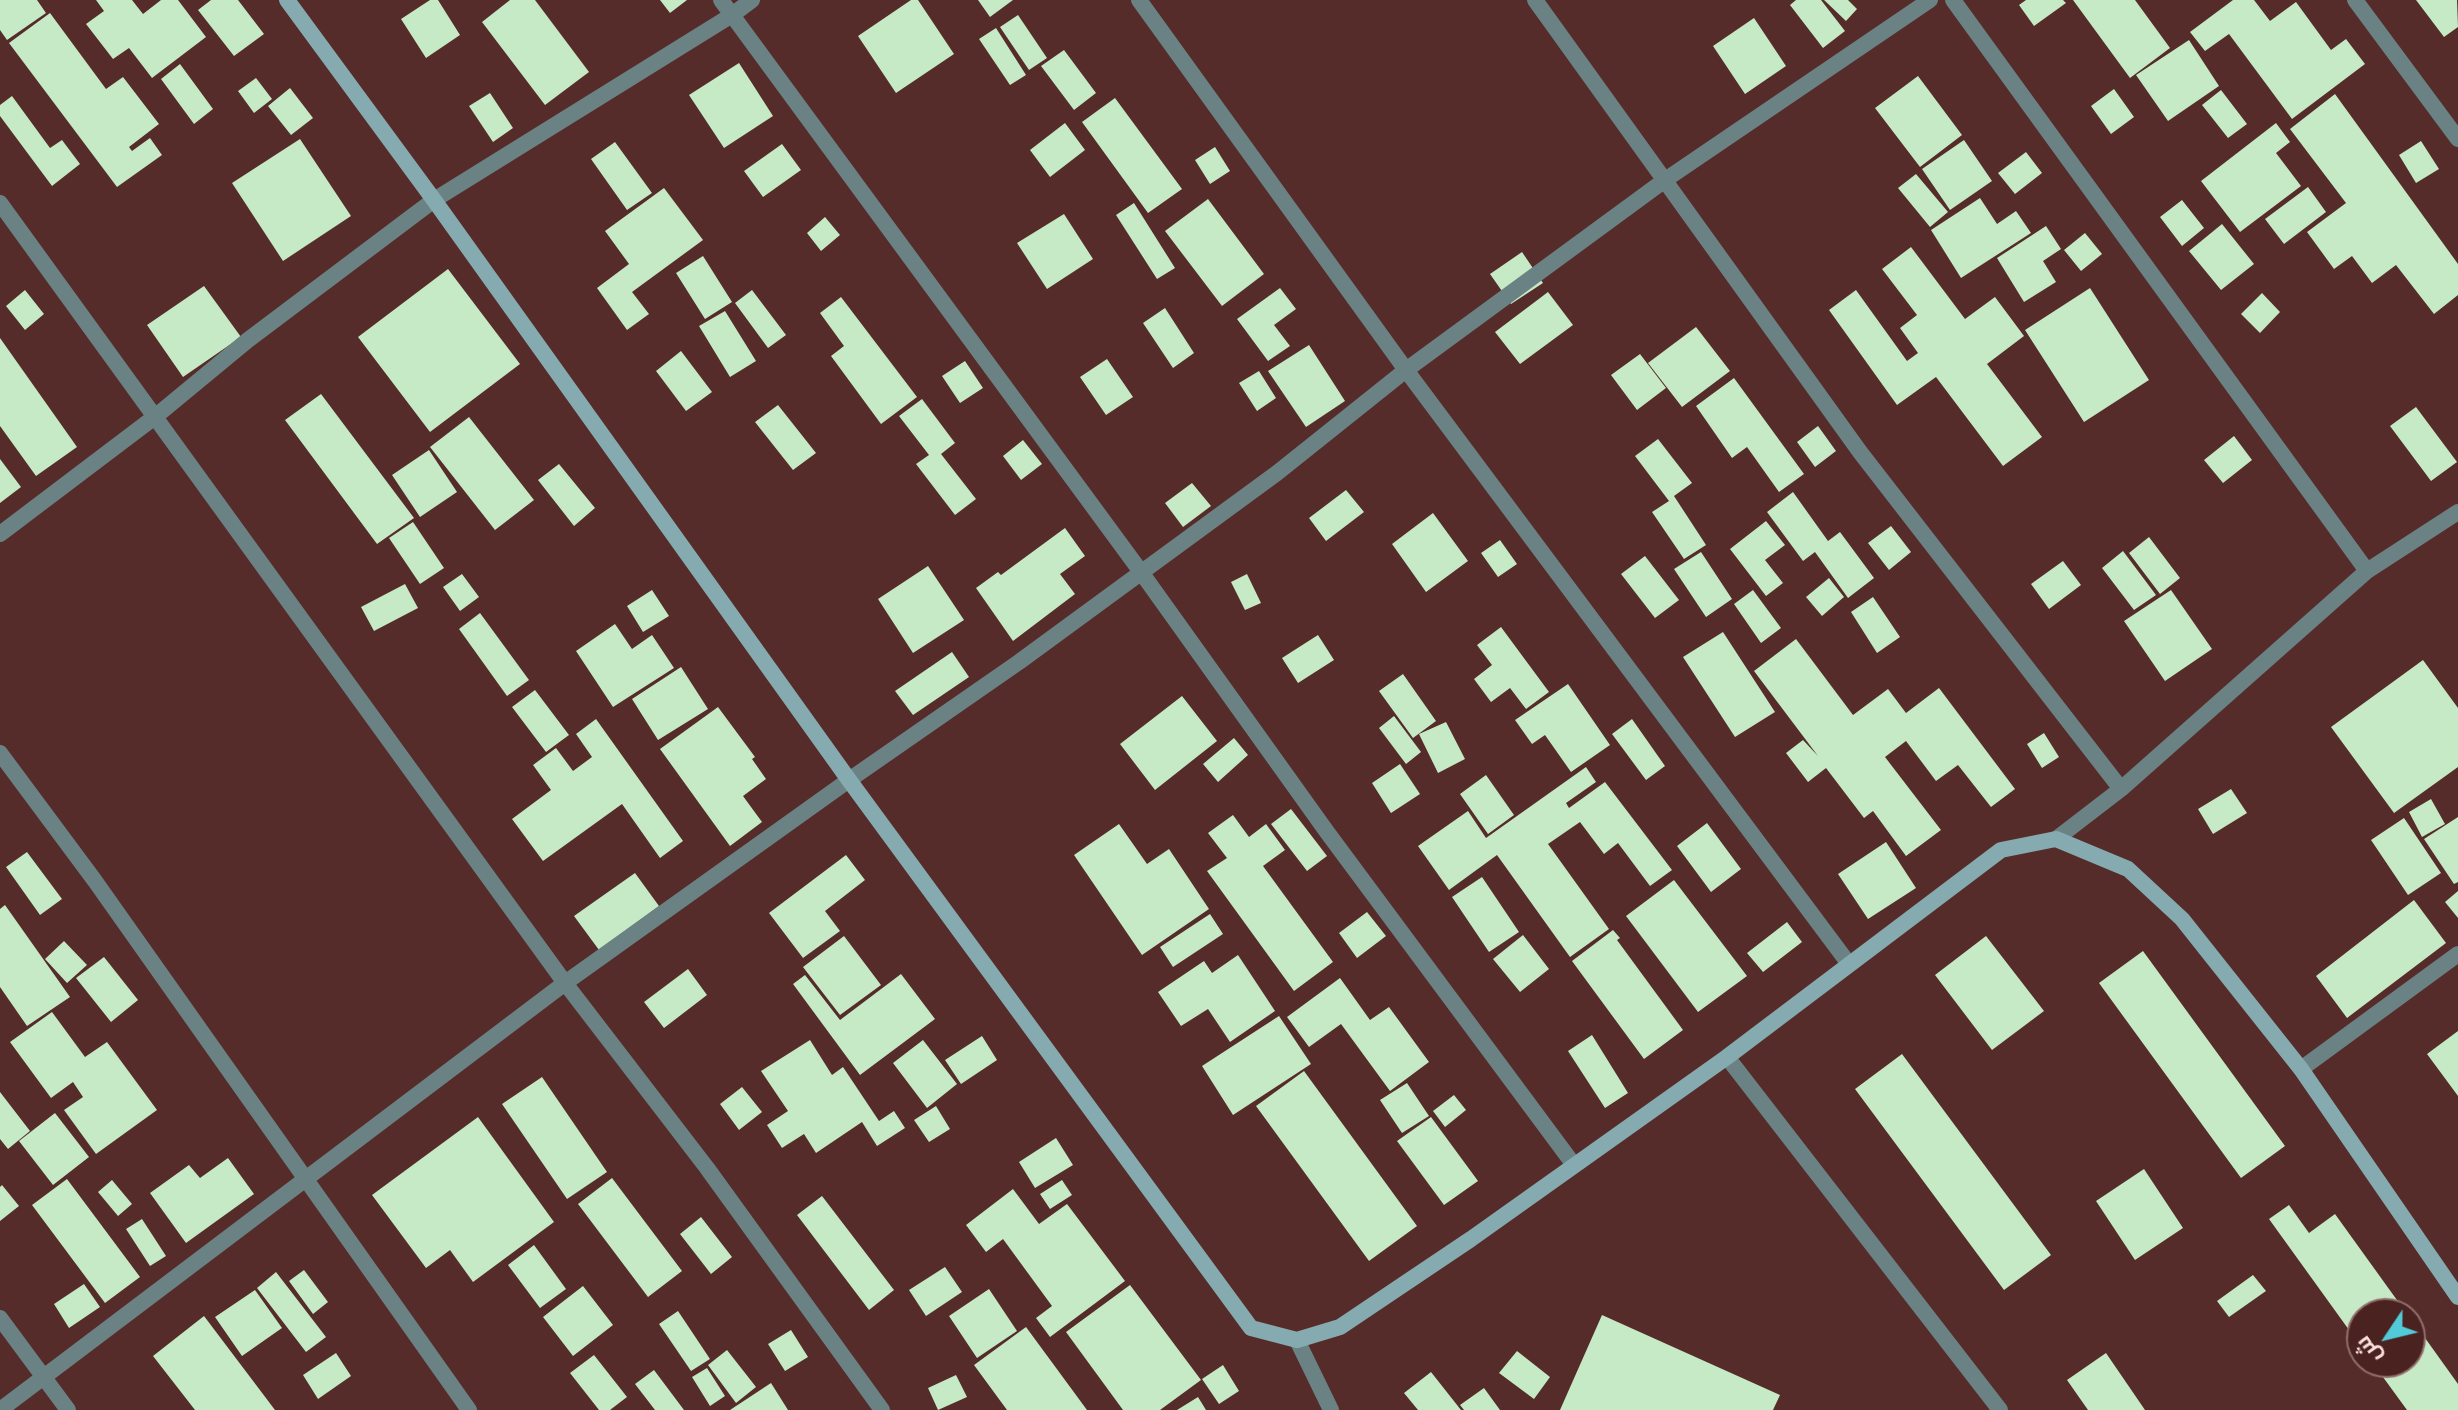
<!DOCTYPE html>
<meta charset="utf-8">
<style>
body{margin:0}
#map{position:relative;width:2458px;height:1410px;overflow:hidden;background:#552c29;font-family:Quicksand,Cairo,sans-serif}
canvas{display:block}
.north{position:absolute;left:2346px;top:1298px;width:80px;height:80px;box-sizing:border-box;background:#4a221f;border:2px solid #906d6a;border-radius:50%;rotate:235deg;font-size:22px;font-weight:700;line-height:32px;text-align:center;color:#f9dedb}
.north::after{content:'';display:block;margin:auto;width:28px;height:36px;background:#52cbd8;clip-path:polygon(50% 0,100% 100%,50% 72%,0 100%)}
</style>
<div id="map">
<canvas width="2458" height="1410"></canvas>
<div class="north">ش</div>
</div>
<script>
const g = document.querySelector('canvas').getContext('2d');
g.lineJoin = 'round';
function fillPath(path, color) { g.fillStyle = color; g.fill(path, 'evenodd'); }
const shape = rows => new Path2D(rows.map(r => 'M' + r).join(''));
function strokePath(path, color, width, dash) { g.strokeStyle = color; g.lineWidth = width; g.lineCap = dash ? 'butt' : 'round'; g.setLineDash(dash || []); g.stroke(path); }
fillPath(shape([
 [0,0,37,0,46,13,7,40,0,30],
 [96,0,132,0,143,14,161,0,178,0,206,37,152,78,129,48,113,59,86,24,104,11],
 [211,0,238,0,264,34,234,56,198,10],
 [430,0,438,0,460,35,426,58,401,19],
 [510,0,535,0,589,72,545,105,482,22],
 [660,0,687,0,670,13],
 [911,0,918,0,954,54,896,93,858,36],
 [978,0,1013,0,990,17],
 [1796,0,1821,0,1845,31,1823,48,1790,5],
 [1824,0,1848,0,1857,9,1846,21],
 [2026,0,2063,0,2066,3,2034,26,2019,5],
 [2073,0,2135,0,2170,48,2130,78],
 [2233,0,2254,0,2270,21,2296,2,2331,50,2346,39,2365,64,2292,119,2229,34,2205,51,2190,32],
 [2416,0,2457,0,2458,27,2444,37],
 [50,13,106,89,123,77,159,124,129,147,132,151,150,138,162,155,117,187,9,43],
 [1018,15,1047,58,1029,70,1000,27],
 [1754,18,1786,66,1745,94,1713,46],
 [996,28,1026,75,1010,85,979,39],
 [2189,40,2219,86,2168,121,2136,75],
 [1064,50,1096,93,1074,110,1041,66],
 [739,63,773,116,724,148,689,95],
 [180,64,213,109,194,124,161,79],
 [1918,76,1962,135,1920,167,1875,108],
 [256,78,272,99,254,113,238,91],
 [290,88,313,118,291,135,268,106],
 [2114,89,2134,117,2111,134,2091,106],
 [2221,90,2247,124,2228,138,2202,105],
 [490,93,513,128,493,142,469,106],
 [2335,94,2458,264,2458,295,2434,314,2396,265,2372,283,2352,256,2334,269,2307,232,2346,203,2290,129],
 [12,96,50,148,62,140,80,164,52,186,0,116,0,105],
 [1115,98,1182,189,1148,213,1082,122],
 [1065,123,1085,150,1050,177,1030,150],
 [2276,123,2290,142,2276,153,2301,186,2240,232,2201,181],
 [300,139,351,216,283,261,232,183],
 [1964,140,1992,181,1950,210,1922,169],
 [2421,141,2439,169,2416,183,2399,155],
 [615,142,652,193,627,210,591,159],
 [782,144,801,170,763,197,744,171],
 [1215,147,1230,171,1210,184,1195,160],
 [2026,152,2042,173,2015,194,1998,173],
 [1916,174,1948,212,1930,227,1898,188],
 [2308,187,2326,212,2284,244,2265,219],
 [664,188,703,240,632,292,649,314,627,330,597,288,629,264,605,231],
 [1980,198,1997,224,2016,211,2031,233,1961,278,1931,230],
 [1208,199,1264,274,1222,306,1165,231],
 [2182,200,2204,228,2182,246,2160,217],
 [1134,203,1175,268,1157,279,1116,215],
 [1064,214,1093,259,1047,289,1017,243],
 [825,217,840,235,821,251,807,233],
 [2222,224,2254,264,2221,290,2189,251],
 [2046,226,2061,249,2043,261,2056,282,2024,302,1997,258],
 [2085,233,2102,254,2081,271,2064,250],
 [1911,247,1965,319,1995,297,2024,336,1987,364,2042,437,2003,466,1936,377,1897,405,1829,310,1856,290,1907,361,1918,353,1900,328,1917,315,1882,269],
 [1522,252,1543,283,1511,304,1490,274],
 [703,256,732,302,705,319,676,273],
 [448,269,520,364,430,432,358,337],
 [204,286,241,337,183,377,147,325],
 [1280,288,1296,309,1274,325,1290,346,1268,361,1237,319],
 [2090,288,2149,380,2084,422,2025,330],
 [25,290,44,314,25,330,6,306],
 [752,290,786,335,768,348,735,303],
 [1548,292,1573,325,1520,364,1495,332],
 [2262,293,2280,312,2260,333,2241,314],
 [841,297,917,397,881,424,831,356,844,346,820,313],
 [1165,308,1194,353,1173,368,1143,323],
 [725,311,756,361,730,377,699,326],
 [1696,327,1730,371,1682,407,1648,363],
 [0,338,77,447,36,476,0,426],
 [1309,345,1345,401,1306,427,1268,371],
 [681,351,712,392,686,411,656,371],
 [1640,354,1666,388,1637,410,1611,375],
 [1107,359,1133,397,1106,415,1080,377],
 [965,361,983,388,960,403,942,376],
 [1259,371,1276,398,1257,411,1239,383],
 [1734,378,1804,474,1779,492,1747,447,1732,458,1696,406],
 [321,394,414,518,377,544,285,420],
 [922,399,955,443,941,454,976,499,955,515,916,464,929,455,899,416],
 [778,405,816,453,793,470,755,422],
 [2416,407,2457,462,2431,481,2390,426],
 [469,417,534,500,495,530,430,447],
 [1818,426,1836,451,1815,467,1797,442],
 [2234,436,2252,460,2223,483,2204,460],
 [1658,439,1692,483,1674,496,1706,545,1684,559,1652,512,1669,501,1635,456],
 [1023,440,1042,464,1021,480,1003,456],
 [429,450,457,492,420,517,392,475],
 [0,459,21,487,0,503],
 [559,464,595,508,574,526,538,480],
 [1192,483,1211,506,1183,527,1165,503],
 [1346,490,1364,512,1326,541,1309,518],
 [1793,492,1828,541,1840,532,1874,578,1848,598,1815,552,1803,561,1767,512],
 [1433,513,1468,561,1426,592,1392,544],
 [1766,521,1785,545,1765,560,1783,583,1766,596,1730,549],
 [413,522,444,568,420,584,389,538],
 [1891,526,1911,552,1889,570,1868,543],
 [1065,528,1085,556,1060,574,1075,594,1013,641,976,588,998,572,1001,575],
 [2149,537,2180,578,2160,594,2129,553],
 [1500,540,1517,564,1498,577,1481,553],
 [2123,551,2156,595,2134,610,2102,568],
 [1701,552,1732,599,1706,617,1674,569],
 [1645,556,1679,600,1655,618,1621,574],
 [2063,561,2081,585,2049,609,2031,584],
 [928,566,964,620,913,653,878,599],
 [462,574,479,597,460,611,443,587],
 [1247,574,1261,603,1245,610,1231,582],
 [1829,578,1844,597,1822,616,1806,597],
 [405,584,418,608,374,631,361,607],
 [652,590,669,616,643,632,627,606],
 [1753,590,1781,628,1761,643,1734,604],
 [2171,590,2212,649,2165,681,2124,621],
 [1873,597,1900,637,1877,653,1851,612],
 [480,613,529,680,507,696,459,629],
 [615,624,632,649,652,635,674,668,613,707,576,651],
 [1501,627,1549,692,1526,709,1510,688,1491,702,1474,679,1492,665,1477,645],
 [1723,632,1775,712,1735,737,1683,657],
 [1318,635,1334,660,1298,683,1282,658],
 [1796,639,1853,715,1888,689,1906,713,1939,688,2015,789,1991,807,1958,765,1936,781,1906,741,1885,757,1941,830,1906,856,1873,811,1864,818,1826,768,1808,782,1786,753,1803,740,1818,756,1754,671],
 [952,652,969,677,913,715,895,691],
 [2423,660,2458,708,2458,767,2394,813,2331,727],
 [681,667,708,709,658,740,632,699],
 [1403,674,1436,721,1413,738,1379,691],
 [1568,684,1610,745,1571,772,1545,735,1532,744,1515,720],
 [535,690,569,735,546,752,512,707],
 [1182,696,1217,741,1155,790,1120,744],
 [718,707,755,757,752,759,766,779,743,796,762,822,730,846,660,749],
 [1394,716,1421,752,1406,764,1379,728],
 [596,719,683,841,660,858,622,804,543,861,512,819,551,790,533,765,556,748,573,771,592,757,576,734],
 [1632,719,1665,766,1646,780,1612,734],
 [1446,722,1465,759,1438,773,1419,734],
 [2044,733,2059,757,2042,768,2027,744],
 [1234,738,1248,755,1218,782,1203,764],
 [1400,764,1420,794,1391,813,1372,783],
 [1586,767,1596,782,1566,803,1569,808,1605,782,1672,870,1650,886,1618,843,1604,854,1580,822,1548,844,1609,929,1570,957,1497,855,1449,890,1418,846,1468,811,1486,838],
 [1486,775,1514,815,1488,834,1460,794],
 [2231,789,2247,813,2213,834,2198,809],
 [2431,799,2445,824,2422,837,2409,812],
 [1291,809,1327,856,1307,871,1271,824],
 [1233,815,1249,837,1266,824,1285,850,1263,866,1333,962,1294,991,1207,871,1227,858,1208,833],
 [2458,817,2458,882,2454,884,2424,839],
 [2404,818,2441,873,2408,895,2371,840],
 [1707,823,1741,869,1711,892,1677,846],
 [1119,824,1147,864,1169,849,1209,909,1142,955,1074,855],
 [1886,842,1916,888,1868,919,1838,874],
 [27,852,62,899,40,915,6,867],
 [846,855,865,880,825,911,840,931,803,958,769,913],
 [635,873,659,906,599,950,574,916],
 [1482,877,1519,932,1489,952,1452,897],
 [1674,880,1747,976,1698,1012,1626,916],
 [2458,891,2458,918,2445,902],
 [2414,900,2446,943,2347,1018,2316,976],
 [5,905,70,997,27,1026,0,987,0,909],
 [1367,912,1386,936,1357,958,1339,933],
 [1210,914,1223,934,1173,967,1160,947],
 [1787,922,1802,942,1763,972,1747,953],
 [1613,930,1620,938,1617,940,1683,1030,1644,1059,1572,961],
 [1523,935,1549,969,1520,992,1493,959],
 [844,936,881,985,840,1015,803,967],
 [1986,936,2044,1011,1992,1050,1935,975],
 [64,941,87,965,67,983,45,959],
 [2143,951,2285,1146,2241,1178,2099,983],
 [1238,955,1275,1011,1230,1042,1208,1009,1181,1026,1158,992,1204,961,1212,973],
 [104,957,138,1000,111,1022,76,978],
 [688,969,707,995,664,1028,644,1002],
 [901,974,935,1019,860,1075,793,984,805,975,840,1020],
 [1340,978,1370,1020,1389,1007,1429,1062,1390,1091,1341,1024,1309,1047,1287,1017],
 [52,1012,85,1057,107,1042,157,1110,96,1154,64,1110,83,1097,73,1082,51,1098,10,1042],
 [1279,1016,1311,1064,1233,1115,1202,1066],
 [2458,1031,2458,1096,2427,1054],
 [1592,1035,1628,1093,1605,1108,1568,1051],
 [982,1036,997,1060,961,1084,945,1060],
 [810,1040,832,1075,843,1067,879,1121,894,1111,905,1128,877,1146,862,1122,816,1153,804,1134,782,1148,767,1125,788,1111,761,1071],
 [923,1040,957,1084,927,1108,893,1063],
 [1902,1054,2051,1255,2004,1290,1855,1089],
 [1304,1071,1417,1226,1369,1261,1256,1106],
 [542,1077,607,1172,567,1199,502,1104],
 [1407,1083,1429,1116,1402,1133,1380,1100],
 [742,1087,762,1112,739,1130,720,1104],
 [0,1092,30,1131,8,1149,0,1139],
 [1454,1095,1466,1110,1445,1127,1433,1111],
 [936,1106,950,1129,929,1142,914,1120],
 [55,1113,89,1157,53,1185,19,1141],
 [478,1117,554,1222,473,1282,450,1250,426,1268,372,1195],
 [1431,1117,1478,1181,1444,1205,1397,1141],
 [1056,1138,1073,1165,1035,1188,1019,1162],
 [228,1158,254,1194,186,1243,150,1193,189,1165,200,1178],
 [2144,1169,2183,1228,2135,1260,2096,1201],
 [612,1178,682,1271,648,1297,578,1204],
 [67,1179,140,1277,105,1303,32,1205],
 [112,1180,132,1204,118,1216,98,1192],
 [1062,1180,1072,1195,1050,1209,1040,1194],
 [2,1185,19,1206,0,1221,0,1187],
 [1013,1189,1039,1224,1067,1204,1125,1281,1050,1337,1036,1318,1052,1306,1003,1239,986,1252,966,1225],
 [822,1196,894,1290,869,1310,797,1215],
 [2289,1205,2309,1233,2335,1214,2407,1314,2362,1314,2362,1348,2269,1219],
 [701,1217,732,1257,711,1274,680,1234],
 [142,1219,166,1256,150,1266,126,1229],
 [534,1245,566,1289,540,1308,508,1265],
 [945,1267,962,1292,926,1316,909,1290],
 [304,1270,328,1302,313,1314,289,1281],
 [276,1272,326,1337,306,1352,257,1288],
 [2253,1275,2266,1291,2229,1317,2217,1301],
 [84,1284,100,1307,69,1328,54,1304],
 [1130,1285,1201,1380,1160,1410,1123,1410,1066,1332],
 [583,1286,613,1325,573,1356,543,1317],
 [989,1289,1017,1331,977,1358,949,1316],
 [255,1290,282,1328,242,1356,215,1317],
 [678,1311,710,1359,691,1371,659,1324],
 [1602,1315,1780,1395,1773,1410,1560,1410],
 [204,1316,275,1410,195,1410,153,1356],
 [2410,1317,2458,1384,2458,1410,2407,1410,2372,1362,2410,1362],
 [1026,1327,1087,1410,1007,1410,974,1365],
 [791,1330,808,1357,785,1371,768,1344],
 [727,1350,756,1387,736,1403,708,1365],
 [1517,1351,1550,1377,1534,1399,1499,1373],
 [336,1353,351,1376,318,1399,303,1375],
 [2106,1353,2145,1410,2088,1410,2067,1380],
 [594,1355,627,1397,610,1410,599,1410,570,1373],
 [1223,1365,1239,1391,1219,1404,1202,1379],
 [707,1368,725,1396,710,1406,692,1377],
 [654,1370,684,1410,655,1410,635,1384],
 [1431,1372,1461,1410,1418,1410,1404,1393],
 [956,1375,967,1397,938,1410,928,1388],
 [771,1383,788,1410,730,1410],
 [1484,1388,1500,1410,1464,1410,1460,1405],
 [1198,1397,1206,1410,1177,1410]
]), '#c6e9c6');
strokePath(shape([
 [721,0,1141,572,1327,832,1574,1165],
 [1139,0,1406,370,1849,964],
 [1535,0,1860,452,2121,789],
 [1953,0,2367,571],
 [2355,0,2458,139],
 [0,203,565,983,707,1168,882,1410],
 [0,534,156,416,248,340,434,200,732,15,752,0],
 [0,753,95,881,469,1410],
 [2056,839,2121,789,2367,571,2458,512],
 [1727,1057,2000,1410],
 [2301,1069,2458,954],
 [0,1318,68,1410],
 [1297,1340,1331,1410],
 [0,1410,565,983,849,780,1019,662,1277,473,1406,370,1665,180,1930,0]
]), '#6b8285', 16);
strokePath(shape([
 [287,0,434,200,849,780,1251,1328,1297,1340,1340,1327,1471,1239,1727,1057,2001,850,2056,839,2128,869,2182,919,2301,1069,2458,1297]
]), '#85aaaf', 16);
</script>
